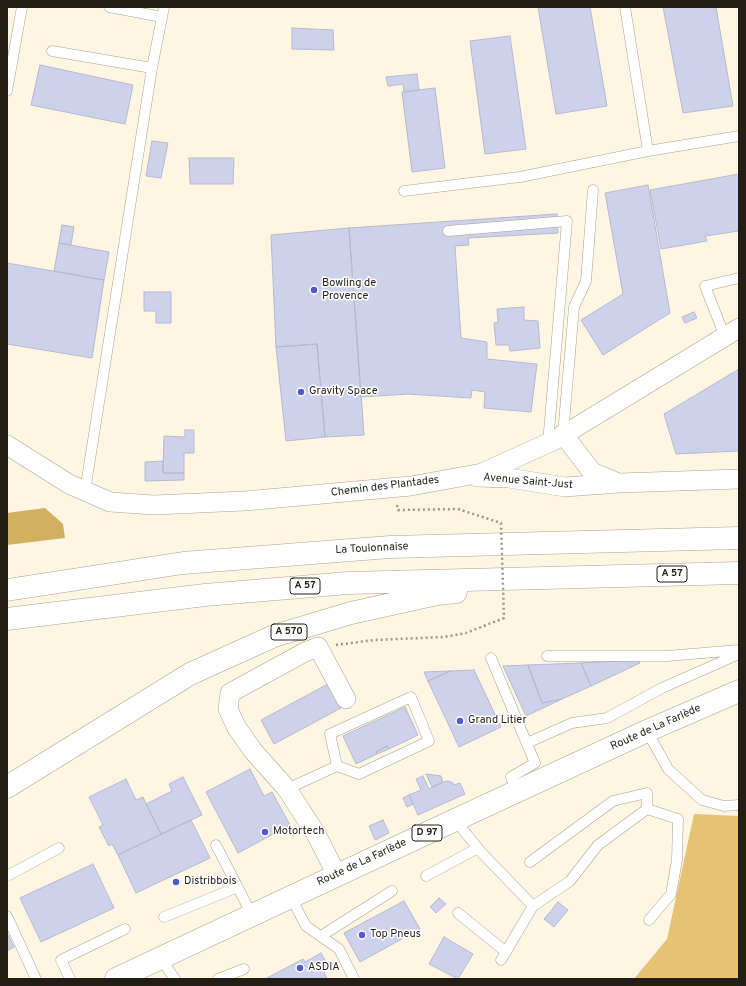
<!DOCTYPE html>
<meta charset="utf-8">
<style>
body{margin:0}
#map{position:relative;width:746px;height:986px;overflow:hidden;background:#fef5e3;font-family:Overpass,sans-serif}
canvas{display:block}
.frame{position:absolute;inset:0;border:8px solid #221e16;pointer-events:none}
</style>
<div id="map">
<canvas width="746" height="986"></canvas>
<div class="frame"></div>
</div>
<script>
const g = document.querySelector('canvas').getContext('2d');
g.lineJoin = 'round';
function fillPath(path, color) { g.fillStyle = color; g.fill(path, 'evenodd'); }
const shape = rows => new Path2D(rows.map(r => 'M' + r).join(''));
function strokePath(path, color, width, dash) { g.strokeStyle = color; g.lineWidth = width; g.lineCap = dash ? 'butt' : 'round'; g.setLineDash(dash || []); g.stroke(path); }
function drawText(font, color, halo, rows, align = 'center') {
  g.font = font + ' Overpass,sans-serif'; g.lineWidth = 3; g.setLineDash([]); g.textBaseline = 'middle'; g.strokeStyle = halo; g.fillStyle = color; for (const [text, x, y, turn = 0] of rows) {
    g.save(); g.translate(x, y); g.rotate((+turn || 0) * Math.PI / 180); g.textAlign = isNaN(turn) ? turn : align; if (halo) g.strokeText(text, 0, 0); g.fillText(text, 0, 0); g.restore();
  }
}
fillPath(shape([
 [694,814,739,816,739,979,634,979,667,939]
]), '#e6c374');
fillPath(shape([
 [45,508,63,524,65,538,7,545,7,513]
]), '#d2b061');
const building = shape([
 [538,7,590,7,607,106,556,114,538,7],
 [663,7,716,7,733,106,683,113,663,7],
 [292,28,333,30,334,50,292,49,292,28],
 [510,36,526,149,485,154,470,41,510,36],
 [40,65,133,85,125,124,31,105,40,65],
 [417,74,419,90,404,92,403,84,388,86,386,77,417,74],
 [435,88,445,168,412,172,402,92,435,88],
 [152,141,168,143,161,178,146,176,152,141],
 [189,158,234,158,233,184,190,184,189,158],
 [739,174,739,231,705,236,707,241,661,249,650,190,739,174],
 [648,185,670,313,603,355,581,320,623,294,605,193,648,185],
 [557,214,558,233,468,238,469,245,455,246,461,338,487,342,487,359,537,364,531,412,484,408,485,392,472,390,471,398,408,394,361,397,349,228,557,214],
 [62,225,74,227,71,245,59,243,62,225],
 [349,228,364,435,325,437,317,344,276,347,271,235,349,228],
 [59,243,109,252,104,280,54,271,59,243],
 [7,263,104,280,92,358,7,344,7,263],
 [144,292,171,292,171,323,156,323,156,311,144,311,144,292],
 [524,307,524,320,538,321,540,348,510,351,509,345,496,345,494,323,498,322,497,309,524,307],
 [694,312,697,318,685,323,682,317,694,312],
 [317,344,325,437,286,441,276,347,317,344],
 [739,369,739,451,676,454,664,414,739,369],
 [185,430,194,430,194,453,184,453,184,473,163,473,164,436,185,437,185,430],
 [163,461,163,473,184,473,184,480,145,481,145,462,163,461],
 [638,660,640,663,591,686,581,663,638,660],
 [581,663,591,686,562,699,542,703,528,665,581,663],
 [528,665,542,703,562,699,526,716,503,666,528,665],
 [474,670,501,727,459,747,428,681,450,671,474,670],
 [450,671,428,681,424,672,450,671],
 [328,684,341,708,274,744,261,720,328,684],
 [405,707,418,735,389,749,387,746,376,752,377,754,356,764,343,736,405,707],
 [387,746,389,749,377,754,376,752,387,746],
 [250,769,264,796,272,792,290,825,238,853,206,792,250,769],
 [426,774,441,776,443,782,432,787,426,774],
 [423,776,429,789,443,782,448,781,453,783,454,785,460,783,465,794,418,815,409,795,421,790,416,779,423,776],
 [183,777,202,815,161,834,146,804,172,791,169,784,183,777],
 [126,779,136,800,143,797,161,834,118,855,112,844,109,846,99,827,103,825,89,797,126,779],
 [409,795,413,804,407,807,403,798,409,795],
 [191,820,210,858,136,893,118,855,191,820],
 [383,820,389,833,375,840,369,826,383,820],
 [93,864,114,908,41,942,20,898,93,864],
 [439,898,446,904,436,913,430,907,439,898],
 [404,901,420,929,360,962,344,933,404,901],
 [558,902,568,910,554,927,544,919,558,902],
 [7,933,14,947,7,951,7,933],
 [444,937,473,954,458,979,429,964,444,937],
 [321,953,328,965,323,969,327,979,265,979,303,959,305,962,321,953]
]);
fillPath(building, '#cdd2ea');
strokePath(building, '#b4b9d0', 1);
const service = shape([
 [109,7,162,17],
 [625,7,648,151],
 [52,51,152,68,85,491],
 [152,68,164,7],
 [7,91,22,7],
 [404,191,520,177,648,151,739,136],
 [448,231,567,221,548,443],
 [725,337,705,286,739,278],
 [563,434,574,307,586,281,593,190],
 [547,656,667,656,739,650],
 [491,658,535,763,511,777,516,792],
 [647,731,668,769,702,800,724,806,739,805],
 [527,743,572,723,607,718,662,688,739,654],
 [287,789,337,766,359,774,429,741,411,697,330,734,337,766],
 [647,809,678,819,677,860,671,894,649,920],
 [455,820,481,852,533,906],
 [216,845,252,915],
 [7,876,59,848],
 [426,876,478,848],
 [290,896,306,926,339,949,354,979],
 [458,913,506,952],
 [7,916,36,979],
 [164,917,238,887],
 [321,936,392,891],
 [160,958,175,979],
 [501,960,533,906,570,881,598,845,647,809,647,793,613,801,530,862],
 [70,979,61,960,125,929],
 [218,979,244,969]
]);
const minor = shape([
 [563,434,592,472,616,482],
 [7,445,69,484,110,502,154,505,245,501,411,486,482,473,555,440,739,328],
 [477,477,509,478,565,487,619,483,739,479],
 [337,875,316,834,287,789,254,752,237,728,228,709,230,693,305,652,318,647,346,699]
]);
const primary = shape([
 [116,979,455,820,647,731,739,691]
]);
const motorway = shape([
 [7,590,183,563,390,547,739,538],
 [7,619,205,595,348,583,739,573],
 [7,787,190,674,274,636,351,613,437,594,456,592]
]);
strokePath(service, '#aba18b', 11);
strokePath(minor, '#aba18b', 20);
strokePath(primary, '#aba18b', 23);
strokePath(motorway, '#aba18b', 23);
strokePath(shape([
 [397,505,398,510,458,509],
 [336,645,374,640,444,637,466,633]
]), '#9e978a', 2.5, [2, 3]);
strokePath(service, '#fff', 10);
strokePath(minor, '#fff', 19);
strokePath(primary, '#fff', 22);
strokePath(motorway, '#fff', 22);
strokePath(shape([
 [458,509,501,523,504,618,466,633]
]), '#9e978a', 2.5, [2, 3]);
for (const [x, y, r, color] of [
 [314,290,4,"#5459d0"],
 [301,392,4,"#5459d0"],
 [460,721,4,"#5459d0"],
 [265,832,4,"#5459d0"],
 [176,882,4,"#5459d0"],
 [362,935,4,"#5459d0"],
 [300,968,4,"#5459d0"]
]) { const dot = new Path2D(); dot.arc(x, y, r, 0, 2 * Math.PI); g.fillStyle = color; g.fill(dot); strokePath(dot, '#fff', 1.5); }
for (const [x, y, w] of [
 [672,574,30],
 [305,586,30],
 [289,632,36],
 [427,833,30]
]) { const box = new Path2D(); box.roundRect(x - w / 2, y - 8, w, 16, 3); g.fillStyle = '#fff'; g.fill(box); strokePath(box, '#221e16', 1); }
drawText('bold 10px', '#221e16', null, [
 ["A 57",672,574],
 ["A 57",305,586],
 ["A 570",289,632],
 ["D 97",427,833]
]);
drawText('11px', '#221e16', '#fff', [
 ["Bowling de",322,284],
 ["Provence",322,297],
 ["Gravity Space",309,392],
 ["Grand Litier",468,721],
 ["Motortech",273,832],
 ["Distribbois",184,882],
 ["Top Pneus",370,935],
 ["ASDIA",308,968]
], 'left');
drawText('11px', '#221e16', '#fff', [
 ["Avenue Saint-Just",528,482,5],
 ["Chemin des Plantades",385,487,-7],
 ["La Toulonnaise",372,549,-3],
 ["Route de La Farlède",656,728,-24],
 ["Route de La Farlède",362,863,-25]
]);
</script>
